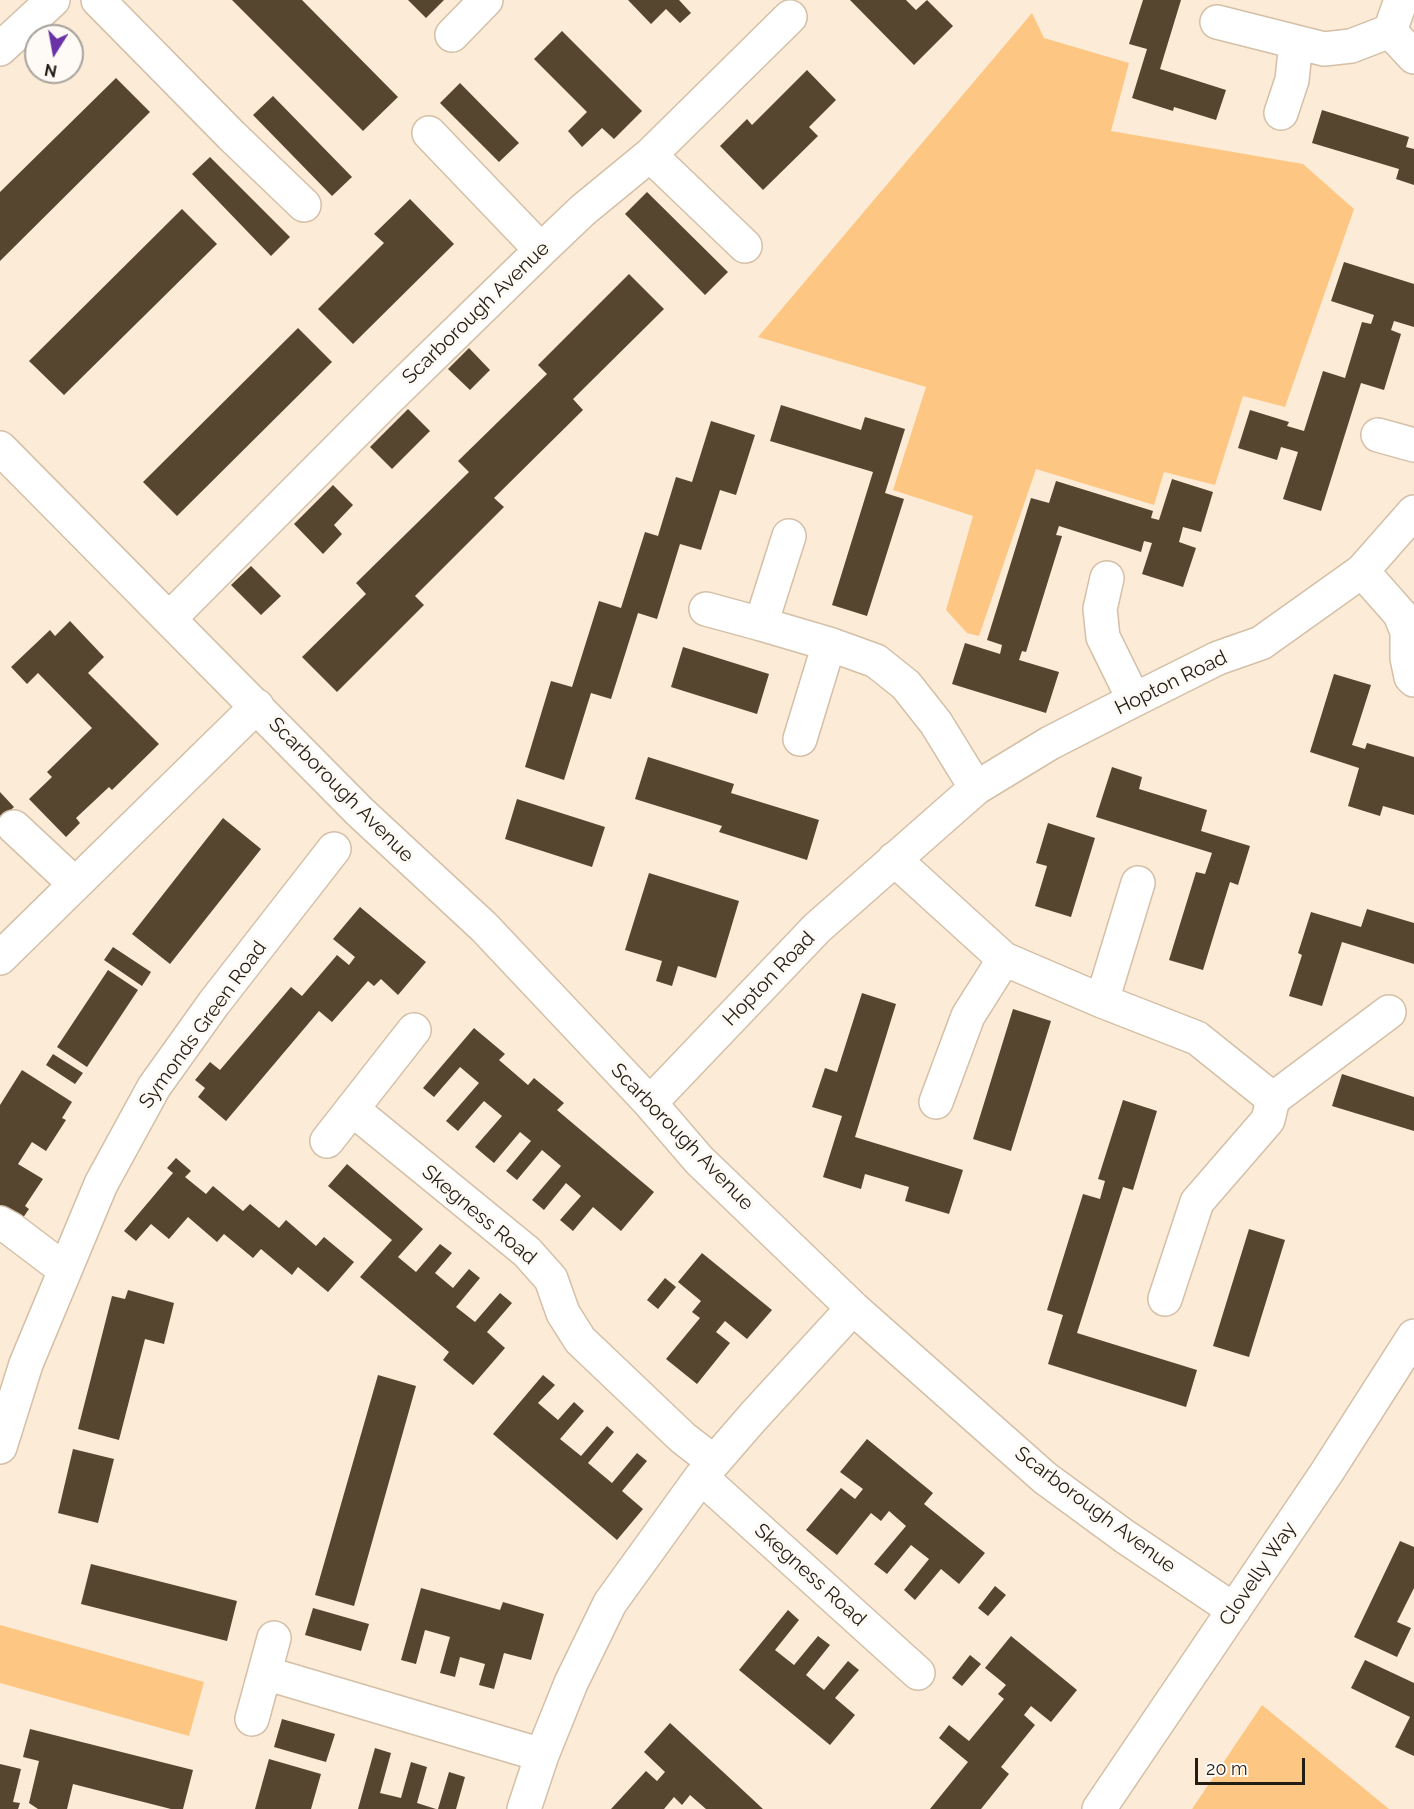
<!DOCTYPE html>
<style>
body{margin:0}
#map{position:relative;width:1414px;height:1809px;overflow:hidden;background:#fcebd6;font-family:Raleway,sans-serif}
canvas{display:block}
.north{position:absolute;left:24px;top:24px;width:60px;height:60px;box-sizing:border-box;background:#fefaf5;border:2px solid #a7a29b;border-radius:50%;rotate:191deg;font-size:16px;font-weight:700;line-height:24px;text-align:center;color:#241d13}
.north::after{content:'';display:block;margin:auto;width:21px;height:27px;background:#6b31a7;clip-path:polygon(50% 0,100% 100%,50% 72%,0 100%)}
.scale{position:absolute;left:1195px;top:1758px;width:110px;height:27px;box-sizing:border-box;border:3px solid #241d13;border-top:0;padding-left:8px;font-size:18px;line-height:21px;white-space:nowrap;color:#241d13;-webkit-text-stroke:4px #fefaf5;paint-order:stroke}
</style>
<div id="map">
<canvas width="1414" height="1809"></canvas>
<div class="north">N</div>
<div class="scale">20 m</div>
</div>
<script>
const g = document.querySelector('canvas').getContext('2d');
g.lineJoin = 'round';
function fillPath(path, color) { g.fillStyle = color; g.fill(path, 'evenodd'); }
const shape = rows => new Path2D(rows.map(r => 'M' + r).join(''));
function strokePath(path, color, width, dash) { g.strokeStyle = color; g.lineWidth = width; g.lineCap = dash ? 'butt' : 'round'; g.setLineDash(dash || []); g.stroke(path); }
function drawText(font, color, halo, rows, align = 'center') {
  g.font = font + ' Raleway,sans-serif'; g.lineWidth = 6; g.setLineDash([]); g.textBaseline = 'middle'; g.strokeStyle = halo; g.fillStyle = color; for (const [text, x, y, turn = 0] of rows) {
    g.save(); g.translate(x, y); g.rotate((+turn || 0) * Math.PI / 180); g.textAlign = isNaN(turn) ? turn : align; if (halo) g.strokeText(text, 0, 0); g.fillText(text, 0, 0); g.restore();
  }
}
fillPath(shape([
 [1032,13,1044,38,1129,63,1111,131,1303,164,1354,209,1285,407,1243,396,1215,485,1164,472,1154,505,1036,469,979,636,967,633,946,610,973,516,893,490,926,387,758,337],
 [0,1625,204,1682,189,1736,0,1683],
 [1262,1705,1389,1809,1192,1809]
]), '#fdc783');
fillPath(shape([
 [232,0,302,0,398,97,363,131],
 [408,0,444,0,426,18],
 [628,0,679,0,691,13,680,23,666,9,651,24],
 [850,0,906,0,916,10,927,0,953,26,914,65],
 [1143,0,1181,0,1160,69,1226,90,1216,120,1174,107,1173,111,1132,98,1147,49,1129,44],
 [562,31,642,111,614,139,602,128,582,147,568,131,587,112,534,59],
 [807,70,836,100,809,127,818,136,763,190,720,146,747,119,752,125],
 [116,78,150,112,0,261,0,192],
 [460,83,519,143,499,162,440,103],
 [273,96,352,177,332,196,253,115],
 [1322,110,1409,137,1406,147,1414,149,1414,185,1396,179,1399,169,1312,143],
 [210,157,290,237,271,256,192,174],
 [647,192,728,272,705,295,625,214],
 [410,199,454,244,353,344,318,309,384,243,374,234],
 [182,209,217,244,64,395,29,361],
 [1344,262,1414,284,1414,327,1394,321,1391,330,1401,334,1384,390,1361,383,1321,511,1283,499,1298,452,1281,447,1277,460,1238,448,1250,410,1289,422,1287,426,1304,431,1323,371,1345,378,1362,322,1371,324,1374,315,1331,301],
 [629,274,664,309,573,399,583,410,494,498,504,507,415,596,424,605,337,692,302,657,366,594,356,583,469,472,458,461,547,374,538,365],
 [298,328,332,362,177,516,143,482],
 [469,348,490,370,470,390,448,369],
 [781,405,861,430,865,417,905,429,885,493,904,499,867,616,832,605,873,472,770,441],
 [408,409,430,431,392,469,370,447],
 [711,421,755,435,736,495,720,490,701,550,680,544,657,619,638,613,611,699,591,693,564,780,525,767,551,681,572,687,599,601,621,608,645,532,658,536,676,477,692,482],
 [1172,479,1213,492,1201,532,1183,527,1179,542,1196,548,1183,587,1142,574,1152,543,1144,541,1141,552,1059,526,1056,535,1062,536,1026,652,1022,651,1019,660,1059,672,1046,713,952,684,965,643,1000,654,1002,645,987,640,1031,498,1049,503,1056,481,1153,511,1151,518,1159,520],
 [333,485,353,505,334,525,342,534,323,554,294,524],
 [251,566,281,596,261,615,231,585],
 [70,621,104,657,88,673,159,744,112,790,109,787,76,818,80,823,66,837,29,799,52,777,47,772,92,728,38,673,27,684,11,667,50,630,55,636],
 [683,647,769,674,757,714,671,687],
 [1334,674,1371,685,1352,745,1365,749,1367,743,1414,757,1414,815,1383,806,1380,816,1348,806,1359,768,1310,752],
 [648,757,734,784,731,793,819,820,807,860,719,832,722,826,635,799],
 [1112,767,1142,777,1139,789,1207,810,1201,831,1250,846,1238,885,1230,882,1203,970,1169,960,1196,872,1205,874,1212,853,1096,817],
 [0,792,14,807,0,820],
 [517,799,605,827,592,867,505,839],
 [223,818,261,849,170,964,132,934],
 [1048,823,1095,838,1071,917,1035,906,1047,866,1036,863],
 [649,873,739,901,716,978,678,966,672,986,656,981,662,961,625,950],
 [360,907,426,962,398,995,381,979,374,986,368,981,332,1022,319,1011,226,1121,198,1097,205,1088,195,1080,210,1062,220,1070,291,987,302,996,337,955,349,965,355,957,333,939],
 [1367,909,1414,923,1414,964,1342,942,1322,1006,1289,996,1302,955,1298,953,1311,912,1361,927],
 [113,947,151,972,142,986,104,960],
 [108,970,138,990,87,1067,57,1047],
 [862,993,896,1004,855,1137,963,1170,949,1214,905,1201,909,1187,865,1174,861,1189,823,1177,842,1116,812,1107,825,1068,837,1072],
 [1013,1009,1051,1021,1011,1151,973,1139],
 [474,1028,505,1054,499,1060,528,1085,534,1078,564,1103,557,1110,654,1192,621,1231,593,1207,573,1231,560,1220,581,1196,566,1183,544,1210,532,1200,561,1166,542,1150,517,1180,506,1171,531,1141,520,1132,494,1163,475,1147,502,1116,484,1101,458,1131,446,1121,479,1083,460,1067,434,1097,423,1088],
 [53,1054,83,1073,75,1084,46,1065],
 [22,1070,72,1102,62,1118,66,1120,46,1151,32,1142,18,1164,43,1179,25,1206,29,1209,20,1222,0,1209,0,1105],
 [1342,1074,1414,1097,1414,1131,1332,1106],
 [1123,1100,1157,1111,1133,1190,1123,1187,1077,1333,1197,1370,1186,1407,1048,1364,1063,1315,1047,1310,1083,1194,1100,1199,1105,1181,1098,1179],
 [176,1158,191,1171,185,1177,206,1194,213,1186,243,1211,250,1204,279,1228,286,1220,316,1246,324,1237,354,1262,328,1292,298,1267,292,1275,261,1249,253,1258,224,1234,217,1242,188,1217,169,1239,151,1224,136,1241,124,1231,173,1173,167,1168],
 [347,1164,423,1229,398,1257,416,1272,440,1244,452,1253,435,1273,453,1288,469,1269,480,1278,456,1307,475,1322,500,1293,512,1303,487,1332,505,1348,473,1385,443,1360,449,1352,360,1277,392,1240,328,1186],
 [1249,1229,1285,1240,1249,1357,1213,1346],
 [702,1253,772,1310,747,1339,725,1321,716,1332,730,1343,697,1384,666,1359,700,1318,692,1312,701,1301,678,1282],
 [665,1278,676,1287,658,1309,647,1300],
 [128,1290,174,1303,164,1344,145,1339,119,1440,78,1429,112,1296,125,1299],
 [378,1375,416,1386,354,1606,315,1595],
 [543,1375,555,1385,538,1403,558,1420,574,1402,584,1411,560,1439,581,1456,607,1426,614,1432,588,1463,612,1483,637,1453,647,1461,622,1491,643,1509,617,1540,493,1434],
 [867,1439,933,1493,924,1504,985,1553,959,1584,941,1569,915,1600,904,1590,929,1559,911,1545,887,1574,874,1564,906,1526,889,1511,881,1521,871,1513,837,1555,806,1530,841,1488,855,1499,863,1489,840,1472],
 [73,1449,114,1459,98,1523,58,1513],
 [1400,1541,1414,1547,1414,1588,1397,1622,1411,1628,1397,1657,1354,1637],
 [91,1564,237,1601,227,1641,81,1604],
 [995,1586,1006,1595,988,1616,978,1608],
 [421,1588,500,1610,503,1602,544,1614,531,1660,504,1653,494,1689,479,1685,485,1664,460,1657,455,1677,440,1673,450,1637,425,1630,416,1664,401,1660],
 [313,1608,369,1624,361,1651,305,1635],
 [788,1610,799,1620,775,1650,794,1665,818,1636,830,1645,806,1675,824,1690,848,1661,859,1670,835,1698,855,1715,830,1745,739,1670],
 [1011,1636,1077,1690,1051,1722,1031,1706,1024,1715,1035,1725,1001,1767,1009,1774,981,1809,930,1809,968,1762,939,1738,949,1725,969,1741,1004,1699,998,1694,1006,1685,985,1668],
 [970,1655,981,1664,962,1686,952,1678],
 [1365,1660,1414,1683,1414,1756,1395,1747,1410,1717,1351,1688],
 [282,1719,335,1734,326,1762,274,1747],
 [670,1723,734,1782,763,1809,706,1809,690,1795,682,1805,674,1797,664,1809,611,1809,646,1771,657,1781,665,1772,644,1752],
 [30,1729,193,1770,183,1809,171,1809,73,1784,67,1809,38,1809,29,1803,39,1761,23,1757],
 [375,1748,391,1753,380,1793,401,1798,411,1762,427,1767,417,1803,436,1809,358,1809],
 [269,1759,321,1774,311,1809,255,1809],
 [0,1764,21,1769,13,1802,20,1803,18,1809,0,1809],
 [449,1772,465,1777,456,1809,438,1809]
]), '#56452f');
const minor = shape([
 [98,0,232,136,304,205],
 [1401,0,1390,31,1414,57],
 [1217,22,1324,49,1351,46,1390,31],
 [452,35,486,0],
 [0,49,53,0],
 [1281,113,1292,80,1296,42],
 [429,133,541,250],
 [650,155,745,246],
 [1378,435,1414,445],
 [0,448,360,812,484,927,650,1103,699,1160,853,1308,1045,1478,1124,1536,1234,1610],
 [789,536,761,624,829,644,876,661,906,685,936,723,976,788],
 [1362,571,1400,614,1407,632,1407,658,1411,677,1414,680],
 [1107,578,1100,609,1103,637,1134,700],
 [706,609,761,624],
 [170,618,385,402,541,250,583,210,650,155,790,17],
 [800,739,829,644],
 [14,827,75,884],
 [894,859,1004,959,1102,1001,1197,1038,1273,1099,1268,1120,1197,1202,1165,1299],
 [0,958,257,706],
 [1102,1001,1138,883],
 [1273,1099,1389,1012],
 [936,1102,968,1016,1004,959],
 [650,1103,817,928,976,788,1050,743,1134,700,1218,658,1261,643,1362,571,1414,512],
 [352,1109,527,1252,551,1279,563,1313,580,1340,683,1438,714,1462],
 [327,1141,414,1030],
 [0,1223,11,1229,65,1270],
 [0,1447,26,1364,101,1184,154,1087,214,1003,334,849],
 [701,1477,918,1673],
 [265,1673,542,1755],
 [252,1719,274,1638],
 [524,1809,542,1755,571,1683,610,1603,701,1477,753,1417,853,1308],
 [1099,1809,1327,1472,1414,1336]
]);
strokePath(minor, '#d4bfa7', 36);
strokePath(minor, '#fff', 33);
drawText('20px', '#241d13', '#fefaf5', [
 ["Scarborough Avenue",476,313,-44],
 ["Hopton Road",1171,683,-26],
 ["Scarborough Avenue",341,790,45],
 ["Hopton Road",769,979,-46],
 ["Symonds Green Road",203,1025,-54],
 ["Scarborough Avenue",682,1137,46],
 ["Skegness Road",479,1215,40],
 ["Scarborough Avenue",1095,1510,37],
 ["Clovelly Way",1258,1574,-56],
 ["Skegness Road",810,1575,42]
]);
</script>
